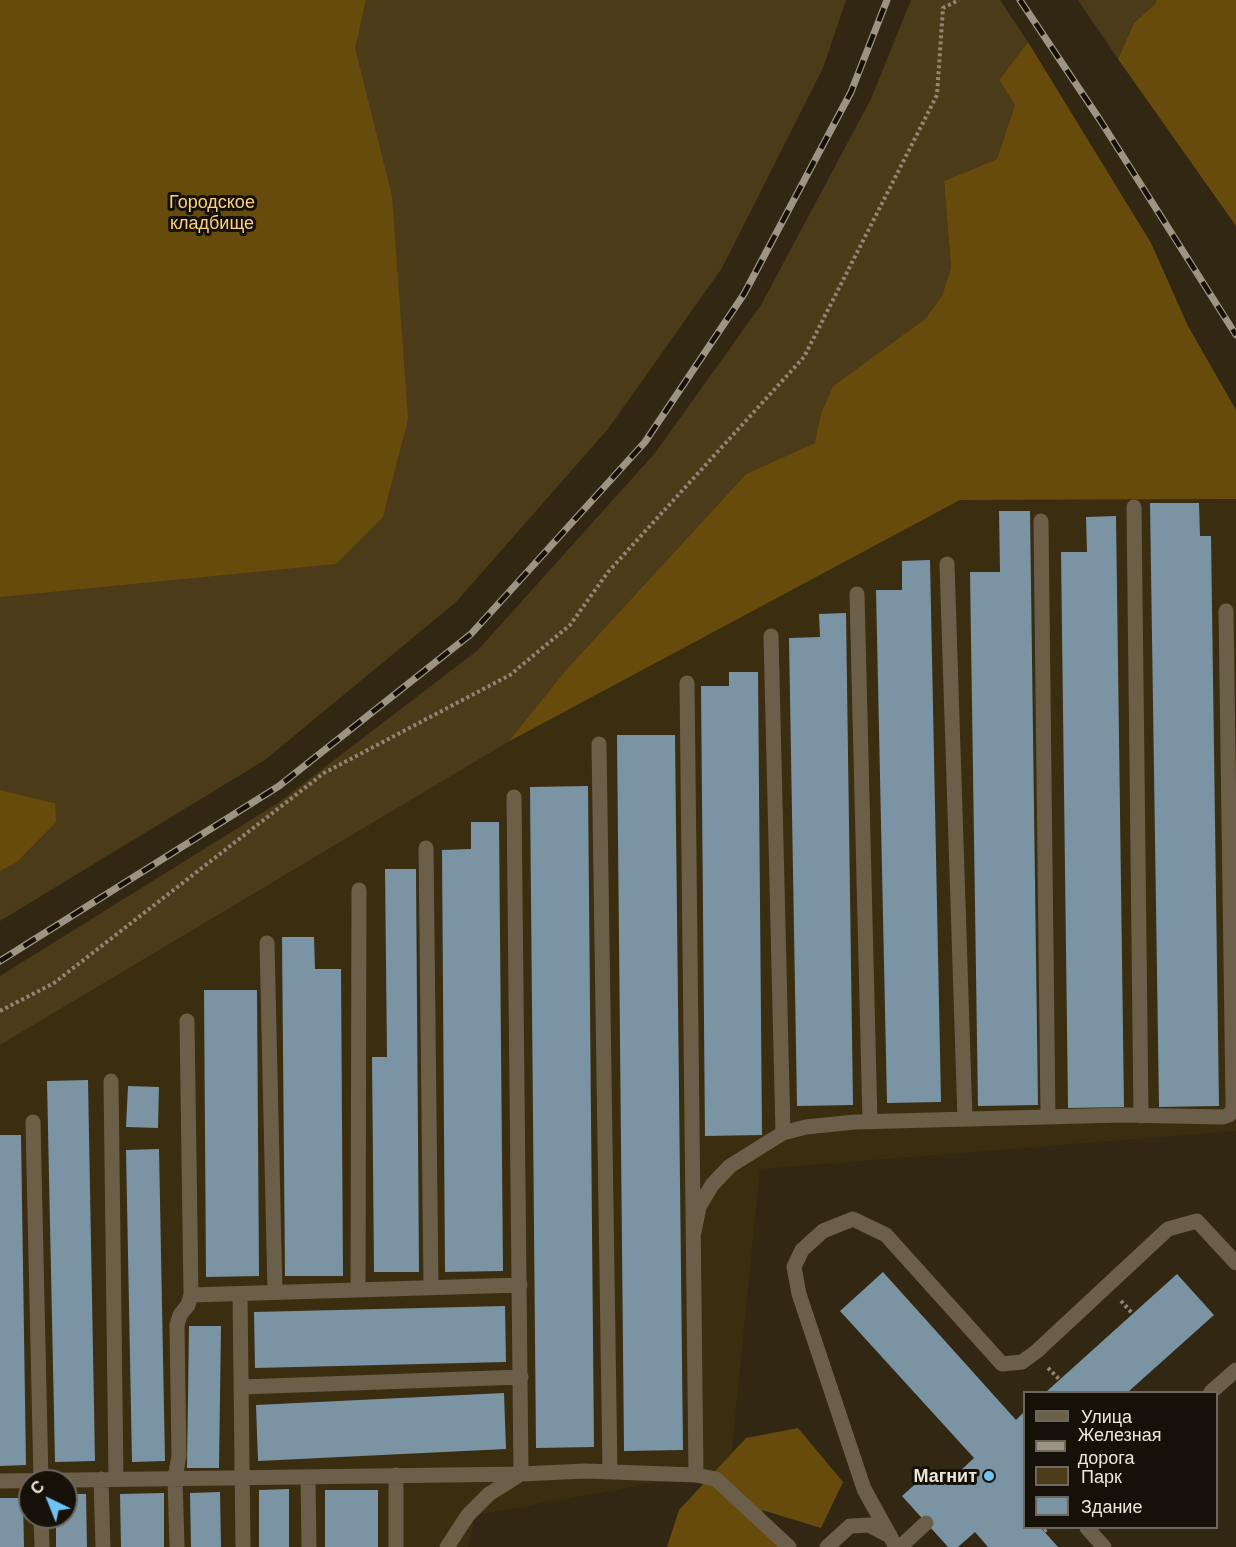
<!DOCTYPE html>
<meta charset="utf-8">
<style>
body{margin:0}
#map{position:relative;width:1236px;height:1547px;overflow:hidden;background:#322712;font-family:Barlow,sans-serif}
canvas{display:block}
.legend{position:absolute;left:1023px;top:1391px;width:195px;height:138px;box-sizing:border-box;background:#161108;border:2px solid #6c665c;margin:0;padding:8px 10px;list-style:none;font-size:18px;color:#ede6d9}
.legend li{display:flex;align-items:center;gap:12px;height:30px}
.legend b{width:30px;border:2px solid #6c665c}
.north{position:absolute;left:18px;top:1469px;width:60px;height:60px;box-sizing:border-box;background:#161108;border:2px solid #6c665c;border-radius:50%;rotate:317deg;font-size:16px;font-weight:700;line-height:24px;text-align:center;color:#ede6d9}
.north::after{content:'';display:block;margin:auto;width:21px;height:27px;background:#6fc2f4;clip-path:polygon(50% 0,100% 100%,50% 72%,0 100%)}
</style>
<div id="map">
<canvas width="1236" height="1547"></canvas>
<ul class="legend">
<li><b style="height:8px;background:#6b5f49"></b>Улица</li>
<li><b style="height:8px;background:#9d9484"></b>Железная дорога</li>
<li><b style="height:16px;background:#4c3b19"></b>Парк</li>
<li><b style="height:16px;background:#7a94a4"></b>Здание</li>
</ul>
<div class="north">С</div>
</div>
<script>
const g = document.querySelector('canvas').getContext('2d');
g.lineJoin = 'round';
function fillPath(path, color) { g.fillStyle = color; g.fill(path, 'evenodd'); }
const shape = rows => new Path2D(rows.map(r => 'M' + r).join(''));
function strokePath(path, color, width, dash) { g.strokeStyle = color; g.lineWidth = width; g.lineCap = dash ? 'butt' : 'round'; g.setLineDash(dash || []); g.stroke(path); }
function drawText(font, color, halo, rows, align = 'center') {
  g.font = font + ' Barlow,sans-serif'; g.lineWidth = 6; g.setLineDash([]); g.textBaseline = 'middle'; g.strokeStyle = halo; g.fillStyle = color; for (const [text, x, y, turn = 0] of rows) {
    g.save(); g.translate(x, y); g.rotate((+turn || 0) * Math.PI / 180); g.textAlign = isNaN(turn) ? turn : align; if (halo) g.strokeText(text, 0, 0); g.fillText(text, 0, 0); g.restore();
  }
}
fillPath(shape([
 [1236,499,1236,1131,760,1169,730,1469,476,1515,468,1547,0,1547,0,1045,508,742,960,500],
 [30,1481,66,1481,66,1517,30,1517]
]), '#3a2d10');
fillPath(shape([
 [0,0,846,0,823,68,722,268,608,429,456,602,265,760,0,921,0,871,16,863,55,803,0,790],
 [911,0,1000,0,1028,42,999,80,1015,105,997,159,944,181,951,268,942,296,925,319,833,386,821,413,816,443,746,474,566,670,508,742,0,1045,0,976,278,803,478,650,655,453,761,305,871,99],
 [1078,0,1156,0,1155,4,1134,23,1118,59]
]), '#4c3b19');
fillPath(shape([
 [0,0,366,0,355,48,392,196,408,419,383,517,336,564,0,597],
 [1156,0,1236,0,1236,226,1118,59,1134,23,1155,4],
 [1028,42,1151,243,1188,326,1236,410,1236,499,960,500,508,742,566,670,746,474,815,443,821,413,833,386,925,319,942,296,951,268,944,181,997,159,1015,105,999,80],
 [0,790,55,803,56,822,16,863,0,871],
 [798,1428,843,1482,821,1528,762,1510,785,1547,667,1547,679,1510,746,1438]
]), '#664b0c');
fillPath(shape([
 [1150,503,1199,503,1200,536,1211,536,1219,1106,1159,1107],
 [999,511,1030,511,1038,1105,978,1106,970,572,1000,572],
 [1116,516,1124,1107,1068,1108,1061,552,1087,552,1086,517],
 [930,560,941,1102,887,1103,876,590,902,590,902,561],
 [846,613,853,1105,797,1106,789,638,820,637,819,614],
 [729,672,758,672,762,1135,705,1136,701,686,729,686],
 [617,735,675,735,683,1450,624,1451],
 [588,786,594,1447,536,1448,530,787],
 [471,822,499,822,503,1271,445,1272,442,850,471,849],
 [385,869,416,869,419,1272,374,1272,372,1057,387,1057],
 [282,937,314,937,315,969,341,969,343,1276,285,1276],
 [204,990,257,990,259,1276,206,1277],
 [88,1080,95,1461,55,1462,47,1081],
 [128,1086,159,1087,158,1128,126,1127],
 [0,1135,21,1135,26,1465,0,1466],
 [159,1149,165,1461,132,1462,126,1150],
 [883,1272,1016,1420,1024,1412,1024,1528,1041,1528,1058,1547,988,1547,975,1532,958,1547,948,1547,902,1496,932,1469,946,1484,974,1458,840,1311],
 [1177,1274,1214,1315,1128,1392,1046,1392],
 [505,1306,506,1362,255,1368,254,1312],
 [189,1326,221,1326,219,1468,187,1468],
 [504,1393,506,1449,258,1461,256,1405],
 [289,1489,289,1547,259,1547,259,1490],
 [325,1490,378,1490,378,1547,325,1547],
 [220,1492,221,1547,191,1547,190,1493],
 [164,1493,164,1547,121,1547,120,1494],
 [66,1494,86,1494,87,1547,56,1547,56,1517,66,1517],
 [0,1498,23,1498,24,1547,0,1547]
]), '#7a94a4');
strokePath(shape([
 [0,1011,54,983,324,773,510,675,570,625,608,572,804,357,937,95,943,8,959,0],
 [1121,1301,1133,1314],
 [1048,1368,1060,1380],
 [1044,1531,1049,1528]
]), '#8f8675', 4, [3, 3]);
strokePath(shape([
 [1134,507,1141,1116],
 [1041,521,1048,1117],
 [947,564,965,1119],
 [857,594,870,1122],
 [771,636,783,1133],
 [687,683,696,1475],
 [599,744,610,1472],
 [426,848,431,1287],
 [267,943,275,1292],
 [111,1081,116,1479],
 [33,1122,41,1481],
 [694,1232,699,1207,712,1185,730,1166,783,1133,806,1127,855,1122,1121,1115,1223,1117,1229,1115,1233,1109,1233,1101,1226,611],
 [358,1290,359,890],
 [240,1294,243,1547],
 [191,1295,520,1285],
 [241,1387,521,1377],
 [1211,1392,1236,1370],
 [396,1475,396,1547],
 [308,1477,309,1547],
 [101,1479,103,1547],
 [0,1481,521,1474,514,797],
 [41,1517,42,1547],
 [1087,1528,1104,1547],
 [890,1536,864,1489,799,1294,794,1267,802,1250,823,1231,853,1219,886,1235,1002,1364,1022,1362,1037,1351,1168,1229,1197,1221,1236,1263],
 [177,1547,175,1478,179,1456,177,1325,180,1315,188,1305,191,1295,187,1021],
 [447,1547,468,1515,489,1494,521,1474,585,1471,696,1475,716,1479,789,1547],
 [827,1547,850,1526,869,1525,890,1536],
 [900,1547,926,1523]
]), '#6b5f49', 15);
strokePath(shape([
 [890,1536,896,1547]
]), '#6b5f49', 15);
const rail = shape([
 [1020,0,1100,120,1236,335],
 [0,961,279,786,471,634,645,442,744,294,851,92,887,0]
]);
strokePath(rail, '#9d9484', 7);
strokePath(rail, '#161108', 4.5, [14]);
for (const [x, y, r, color] of [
 [989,1476,6,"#6fc2f4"]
]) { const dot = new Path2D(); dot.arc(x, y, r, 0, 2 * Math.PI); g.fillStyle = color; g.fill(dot); strokePath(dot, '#161108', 2); }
drawText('18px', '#fbd17d', '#161108', [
 ["Городское",212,202],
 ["кладбище",212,223]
]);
drawText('bold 18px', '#ede6d9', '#161108', [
 ["Магнит",977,1476]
], 'right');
</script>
